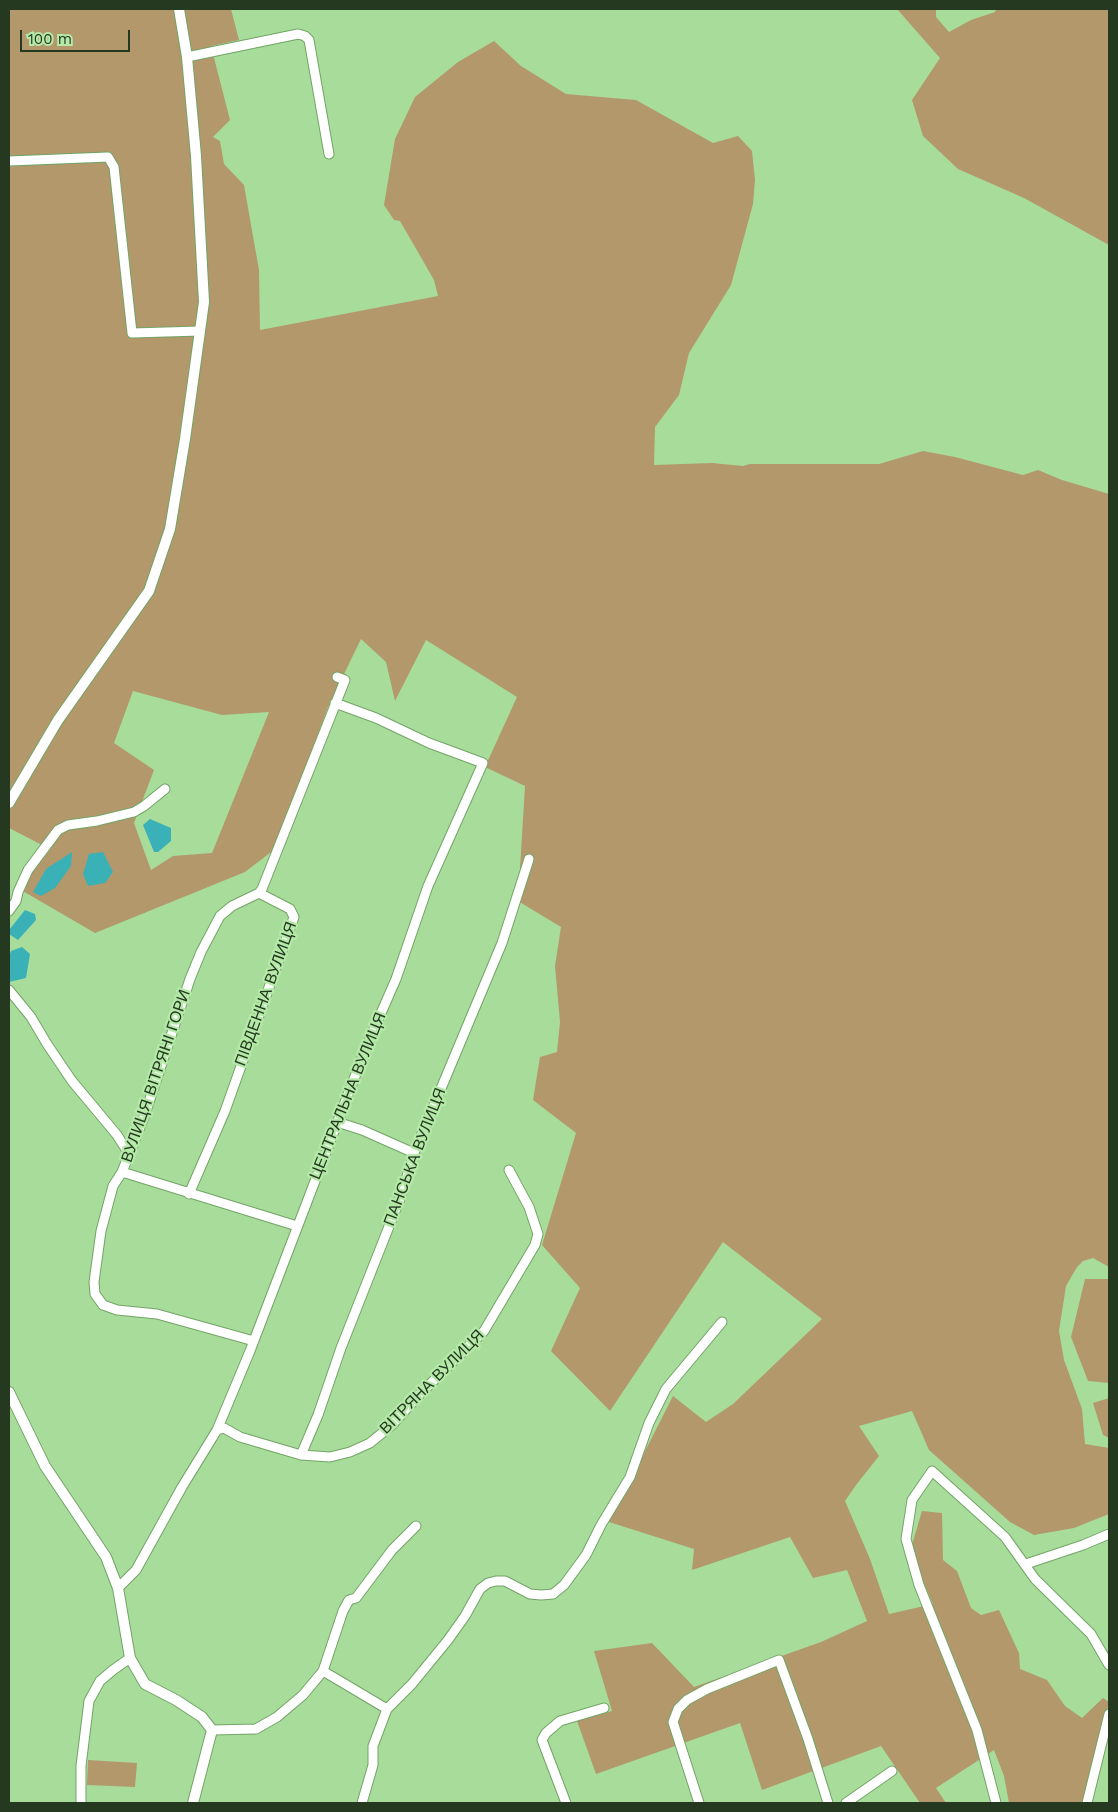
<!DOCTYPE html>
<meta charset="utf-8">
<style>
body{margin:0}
#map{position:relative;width:1118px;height:1812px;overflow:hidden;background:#a8dc9b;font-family:"Work Sans",sans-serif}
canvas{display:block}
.frame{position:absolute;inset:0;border:10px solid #253920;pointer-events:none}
.scale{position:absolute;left:20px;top:30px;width:110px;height:22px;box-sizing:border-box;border:2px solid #253920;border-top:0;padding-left:6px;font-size:15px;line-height:18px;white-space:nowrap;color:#253920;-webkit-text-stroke:4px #b5e9a8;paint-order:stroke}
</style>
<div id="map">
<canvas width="1118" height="1812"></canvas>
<div class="frame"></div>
<div class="scale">100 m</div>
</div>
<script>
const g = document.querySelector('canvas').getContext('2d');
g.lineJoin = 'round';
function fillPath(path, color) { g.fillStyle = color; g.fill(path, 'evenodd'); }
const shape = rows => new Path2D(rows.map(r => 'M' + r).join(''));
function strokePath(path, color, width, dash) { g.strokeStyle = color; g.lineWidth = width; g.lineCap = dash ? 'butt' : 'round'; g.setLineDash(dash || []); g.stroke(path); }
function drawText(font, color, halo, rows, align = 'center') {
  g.font = font + ' "Work Sans",sans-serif'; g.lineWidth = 4.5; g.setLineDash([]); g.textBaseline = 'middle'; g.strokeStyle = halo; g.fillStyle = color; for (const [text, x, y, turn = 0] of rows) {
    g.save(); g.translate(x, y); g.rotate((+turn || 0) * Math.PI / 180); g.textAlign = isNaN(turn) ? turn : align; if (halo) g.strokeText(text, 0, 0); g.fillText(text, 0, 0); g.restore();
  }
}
fillPath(shape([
 [9,9,231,9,239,40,211,46,230,120,213,137,220,141,224,164,244,185,259,270,260,330,438,296,434,280,400,221,394,220,384,205,395,139,415,97,458,62,494,41,521,66,566,94,636,100,713,143,738,136,752,151,755,180,753,204,731,285,689,353,679,395,655,427,654,465,712,463,743,466,750,464,879,464,923,451,955,457,1023,475,1038,470,1062,480,1109,494,1109,1267,1093,1258,1083,1261,1077,1267,1066,1286,1059,1331,1064,1360,1082,1409,1085,1444,1109,1448,1109,1514,1074,1528,1034,1535,1010,1522,929,1450,912,1411,859,1426,879,1456,856,1485,845,1501,870,1559,889,1614,933,1604,915,1563,911,1548,922,1511,942,1513,943,1560,957,1571,971,1608,981,1615,999,1610,1019,1653,1020,1669,1047,1680,1065,1706,1082,1718,1103,1698,1109,1702,1085,1803,1009,1803,1004,1776,994,1750,936,1788,946,1803,920,1803,881,1746,762,1790,740,1723,596,1774,577,1721,612,1711,594,1651,652,1643,694,1687,821,1642,867,1621,847,1570,813,1578,790,1537,692,1570,694,1549,609,1522,673,1396,706,1422,733,1404,822,1319,723,1242,610,1411,551,1351,580,1288,542,1245,576,1133,533,1100,540,1057,557,1052,560,1022,555,966,561,927,518,901,525,786,485,767,517,697,426,640,395,701,386,662,361,639,328,707,275,849,245,872,95,933,21,890,42,845,9,828],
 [133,691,222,715,269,712,212,853,173,856,151,870,134,823,154,770,114,743],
 [895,9,936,9,936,17,949,32,971,20,995,12,996,9,1109,9,1109,245,1024,198,958,169,923,136,912,100,940,58,897,9],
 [1085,1279,1109,1279,1109,1383,1088,1381,1071,1337],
 [1109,1398,1109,1438,1103,1435,1093,1403],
 [88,1760,137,1763,135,1787,87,1785]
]), '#b3986b');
fillPath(shape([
 [150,819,171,828,171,841,158,852,154,852,143,825],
 [72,852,71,866,55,888,41,896,33,892,46,869],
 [103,852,113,872,105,883,88,886,83,874,89,854],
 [25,910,35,914,36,920,18,940,9,934,9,930],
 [22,947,30,954,26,978,9,982,9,956,11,951]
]), '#39b1b6');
const minor = shape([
 [187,57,298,34,305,36,309,40,329,154],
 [9,161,108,157,114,167,132,333,200,331],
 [259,893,262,889,345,680,337,677],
 [9,911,16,901,18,892,28,870,58,830,68,825,97,821,134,812,144,806,165,789],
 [9,990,31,1017,47,1044,72,1081,117,1135,129,1154],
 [337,1122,362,1130,414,1153],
 [122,1172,297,1226],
 [189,1194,225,1111,294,917,290,909,259,893],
 [254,1341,157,1314,117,1310,103,1305,95,1294,94,1282,101,1231,113,1186,122,1172,144,1117,190,979,201,952,220,916,232,906,259,893],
 [217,1430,250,1351,367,1045,396,979,428,886,483,763,429,743,376,718,335,703],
 [301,1455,318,1415,341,1348,401,1196,414,1153,502,943,529,859],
 [1026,1564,1083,1545,1109,1534],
 [118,1588,136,1570,182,1487,217,1430,224,1428,240,1437,301,1455,330,1457,350,1452,370,1443,392,1425,420,1394,484,1331,535,1245,538,1234,529,1207,509,1170],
 [323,1671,387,1709],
 [212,1730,256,1729,277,1717,303,1695,323,1671,343,1611,349,1600,356,1598,392,1550,416,1526],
 [81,1803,81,1766,89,1701,100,1681,113,1670,130,1658],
 [362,1803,373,1765,373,1746,387,1709,412,1684,448,1640,465,1616,480,1589,488,1583,496,1581,505,1581,530,1594,541,1595,553,1594,564,1585,586,1555,601,1525,630,1477,649,1423,666,1389,722,1322],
 [566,1803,542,1740,546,1733,560,1721,604,1708],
 [699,1803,673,1722,678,1709,687,1700,707,1689,779,1660,808,1739,828,1803],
 [846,1803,892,1771],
 [996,1803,977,1730,919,1585,906,1539,912,1500,932,1471,1005,1537,1035,1579,1091,1634,1109,1665],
 [1087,1803,1109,1714]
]);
const tertiary = shape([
 [9,803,58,720,149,591,170,529,185,439,204,302,196,156,187,57,179,9],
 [9,1392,45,1466,106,1557,118,1588,130,1658,145,1684,176,1700,202,1717,212,1730,193,1803]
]);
strokePath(minor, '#73a466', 11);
strokePath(tertiary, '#73a466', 12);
strokePath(minor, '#fff', 9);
strokePath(tertiary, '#fff', 10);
drawText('16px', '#253920', '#b5e9a8', [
 ["ПІВДЕННА ВУЛИЦЯ",266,994,-70],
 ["ВУЛИЦЯ ВІТРЯНІ ГОРИ",156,1076,-71],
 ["ЦЕНТРАЛЬНА ВУЛИЦЯ",348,1096,-68],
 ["ПАНСЬКА ВУЛИЦЯ",415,1157,-69],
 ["ВІТРЯНА ВУЛИЦЯ",432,1382,-45]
]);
</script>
